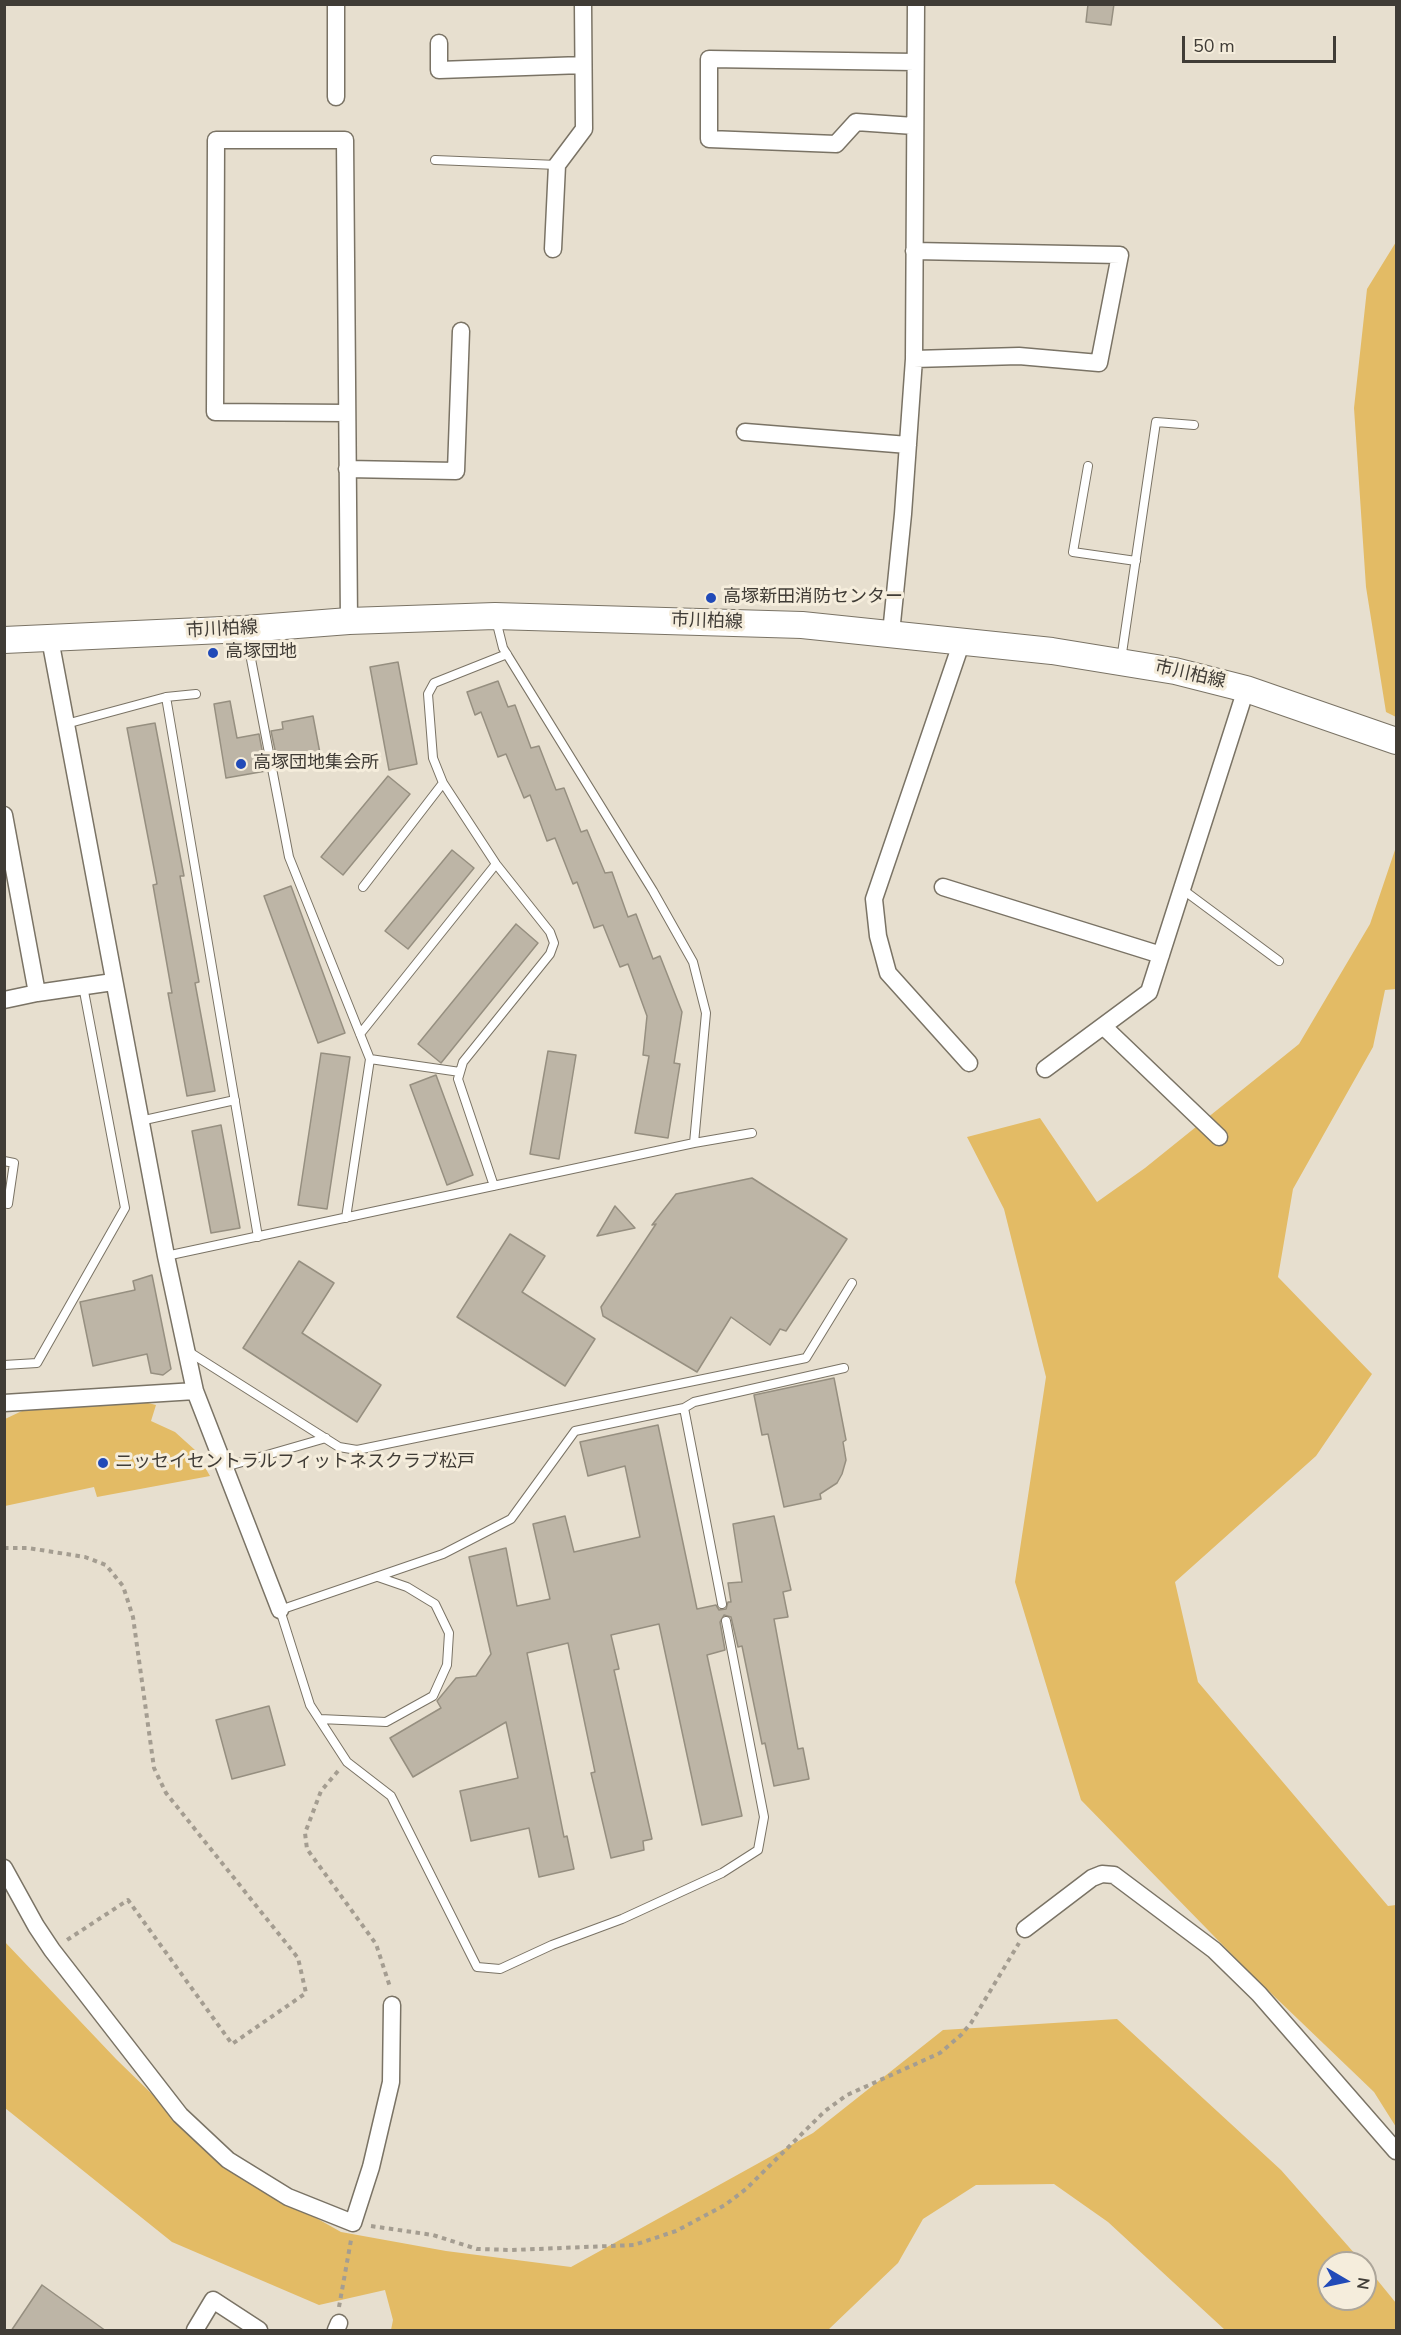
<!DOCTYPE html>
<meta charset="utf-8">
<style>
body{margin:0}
#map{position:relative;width:1401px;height:2335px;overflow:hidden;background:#e7dfcf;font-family:"Nunito Sans",sans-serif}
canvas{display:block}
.frame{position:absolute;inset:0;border:6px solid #403c36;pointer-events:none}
.north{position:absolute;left:1317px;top:2251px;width:60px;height:60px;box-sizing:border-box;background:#f5eddc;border:2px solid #ada69a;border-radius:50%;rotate:99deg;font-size:16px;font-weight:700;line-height:24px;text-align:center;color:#403c36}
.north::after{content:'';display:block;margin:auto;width:21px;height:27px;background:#214ab8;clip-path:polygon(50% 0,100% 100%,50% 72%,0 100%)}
.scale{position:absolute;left:1182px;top:36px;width:154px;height:27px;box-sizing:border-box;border:3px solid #403c36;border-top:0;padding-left:8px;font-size:18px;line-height:21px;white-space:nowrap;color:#403c36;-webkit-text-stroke:4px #f5eddc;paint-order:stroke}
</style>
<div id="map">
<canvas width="1401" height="2335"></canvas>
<div class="frame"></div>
<div class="north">N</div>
<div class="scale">50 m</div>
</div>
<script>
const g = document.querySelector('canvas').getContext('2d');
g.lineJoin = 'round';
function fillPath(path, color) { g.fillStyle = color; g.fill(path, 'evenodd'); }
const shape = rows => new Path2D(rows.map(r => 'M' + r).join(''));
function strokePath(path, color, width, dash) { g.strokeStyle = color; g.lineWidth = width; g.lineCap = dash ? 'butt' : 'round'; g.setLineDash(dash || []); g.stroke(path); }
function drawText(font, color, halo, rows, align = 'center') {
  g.font = font + ' "Nunito Sans","Noto Sans JP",sans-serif'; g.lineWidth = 6; g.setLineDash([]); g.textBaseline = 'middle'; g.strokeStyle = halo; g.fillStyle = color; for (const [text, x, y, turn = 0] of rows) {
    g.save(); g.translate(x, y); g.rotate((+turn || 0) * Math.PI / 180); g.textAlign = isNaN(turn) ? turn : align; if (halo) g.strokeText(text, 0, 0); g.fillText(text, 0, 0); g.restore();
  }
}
fillPath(shape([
 [1396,242,1396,717,1386,712,1366,587,1354,408,1367,289],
 [1396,847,1396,989,1385,990,1373,1047,1293,1189,1278,1277,1372,1374,1316,1456,1175,1582,1198,1682,1388,1906,1396,1905,1396,2127,1374,2092,1251,1974,1081,1800,1015,1582,1046,1377,1004,1209,967,1137,1040,1118,1097,1202,1145,1168,1299,1044,1370,924],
 [128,1398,156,1405,151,1421,175,1432,195,1450,210,1476,97,1497,94,1487,5,1506,5,1419,41,1402],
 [4,1941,116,2059,229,2169,341,2232,446,2251,571,2267,813,2133,943,2030,1117,2019,1281,2170,1363,2263,1329,2263,1329,2299,1365,2299,1365,2265,1396,2303,1396,2330,1225,2330,1108,2222,1054,2184,976,2185,923,2219,898,2263,828,2330,391,2330,393,2320,385,2290,319,2305,172,2242,5,2108]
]), '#e3bb65');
const building = shape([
 [1088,4,1114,4,1111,25,1086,22,1088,4],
 [398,662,417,764,389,770,370,667,398,662],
 [498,681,508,707,515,705,531,748,539,746,556,790,564,788,581,832,587,830,605,873,612,872,628,917,636,914,653,959,660,956,682,1012,674,1063,680,1064,668,1138,635,1133,649,1056,643,1055,647,1016,628,964,620,967,603,925,594,928,577,882,573,884,555,838,547,841,530,795,524,798,506,754,498,757,481,712,475,715,467,692,498,681],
 [230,701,237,738,259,734,266,771,226,778,214,704,230,701],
 [313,716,322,764,291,770,290,767,279,769,271,731,283,729,282,722,313,716],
 [155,723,184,876,180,876,199,982,195,983,215,1091,187,1096,168,993,172,993,153,885,157,884,127,728,155,723],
 [388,776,410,794,343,875,321,857,388,776],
 [452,850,474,868,408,949,385,931,452,850],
 [291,886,345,1033,318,1043,264,896,291,886],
 [516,924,538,943,441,1063,418,1044,516,924],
 [548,1051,576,1055,559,1159,530,1154,548,1051],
 [321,1053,350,1057,327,1209,298,1205,321,1053],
 [436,1075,473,1175,447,1185,410,1085,436,1075],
 [221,1125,240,1228,211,1233,192,1131,221,1125],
 [752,1178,847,1239,786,1331,780,1329,770,1345,731,1317,697,1372,603,1316,601,1307,656,1224,652,1225,676,1194,752,1178],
 [615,1206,635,1228,597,1236,615,1206],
 [510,1234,545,1256,522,1292,595,1339,565,1386,457,1317,510,1234],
 [299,1261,334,1283,302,1333,381,1385,357,1422,243,1348,299,1261],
 [152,1275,171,1369,163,1375,151,1373,147,1354,93,1366,80,1302,135,1290,133,1281,152,1275],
 [834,1378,846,1440,843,1442,846,1460,842,1474,837,1483,820,1494,821,1499,784,1507,768,1434,762,1435,754,1395,834,1378],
 [658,1425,697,1609,716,1605,719,1610,726,1609,728,1602,731,1602,728,1583,742,1582,733,1524,774,1516,791,1590,783,1592,788,1617,774,1619,798,1749,803,1748,809,1779,774,1786,765,1743,762,1744,742,1646,738,1647,731,1617,724,1615,720,1622,725,1650,707,1655,742,1816,702,1825,659,1624,611,1635,619,1669,614,1670,652,1839,643,1841,644,1850,611,1858,591,1773,595,1772,568,1643,527,1653,564,1837,567,1836,574,1869,539,1877,529,1828,471,1841,460,1791,518,1778,506,1722,413,1777,390,1738,441,1708,437,1701,456,1678,476,1676,491,1654,469,1557,506,1548,517,1606,550,1599,533,1524,565,1516,574,1552,640,1537,625,1466,588,1476,580,1442,658,1425],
 [269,1706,285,1765,232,1779,216,1720,269,1706],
 [42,2285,106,2331,11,2331,42,2285]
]);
fillPath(building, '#bdb5a6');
strokePath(building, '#968f80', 1.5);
const service = shape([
 [435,160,557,165],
 [1088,466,1073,552,1136,561],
 [246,633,289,857,370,1059,346,1218],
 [1121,660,1156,422,1194,425],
 [166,697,258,1237],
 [66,724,166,697,196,694],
 [363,887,443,783],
 [1182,889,1279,961],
 [360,1034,496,864],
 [370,1059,460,1072],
 [140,1121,235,1100],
 [694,1143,752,1133],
 [4,1161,14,1163,8,1204,4,1203],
 [494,1186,458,1079,463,1062,550,954,554,943,550,932,496,864,443,783,433,758,428,694,434,683,507,654],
 [166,1256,694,1143,706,1013,693,962,653,891,503,648,496,620],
 [186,1350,339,1447,357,1450,806,1358,852,1283],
 [4,1365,37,1363,125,1208,83,986],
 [684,1408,694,1402,844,1368],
 [225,1467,326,1438],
 [722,1604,684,1408,575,1431,511,1519,443,1554,280,1610,310,1705,347,1762,391,1796,477,1967,500,1969,552,1945,622,1919,722,1873,758,1850,764,1817,726,1621],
 [320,1719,386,1722,433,1696,447,1665,449,1633,435,1604,407,1587,378,1577]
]);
const minor = shape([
 [336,4,336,97],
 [439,43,439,70,583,65],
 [914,126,856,122,836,144,709,139,709,59,915,62],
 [553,249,557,165,584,129,583,4],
 [914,251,1120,255,1099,363,1019,356,914,359],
 [347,413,215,412,216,140,345,140,349,621],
 [745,432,908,445],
 [347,469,456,471,461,331],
 [891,633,903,514,914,359,916,4],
 [50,639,166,1256,195,1391,280,1610],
 [962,641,874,899,878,936,888,973,969,1063],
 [4,815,37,993],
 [943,887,1161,955],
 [4,1000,37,993,113,982],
 [1103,1026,1219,1137],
 [1045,1069,1149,992,1246,689],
 [4,1403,195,1391],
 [4,1868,36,1926,52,1950,180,2115,228,2160,288,2197,353,2223,371,2167,391,2082,392,2005],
 [1025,1929,1092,1878,1102,1874,1114,1875,1214,1950,1259,1994,1396,2151],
 [195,2330,213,2300,259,2330],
 [336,2330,339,2323]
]);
const primary = shape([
 [4,640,245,629,349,621,495,616,802,625,1052,651,1175,671,1246,689,1396,741]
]);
strokePath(service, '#7a7365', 10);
strokePath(minor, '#7a7365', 19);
strokePath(primary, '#7a7365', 28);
strokePath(shape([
 [4,1548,28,1548,85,1557,106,1565,123,1586,133,1617,154,1768,166,1793,298,1958,306,1993,232,2044,128,1900,67,1940],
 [338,1771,321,1791,305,1833,307,1849,376,1944,390,1987],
 [371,2226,433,2235,477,2249,512,2250,634,2245,676,2231,725,2205,746,2189,825,2111,847,2095,940,2053,961,2035,971,2023,1019,1943],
 [339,2307,351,2240]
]), '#a49d91', 4, [4.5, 4.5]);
strokePath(service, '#fff', 8);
strokePath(minor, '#fff', 16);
strokePath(primary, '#fff', 26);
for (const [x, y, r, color] of [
 [711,598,6,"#214ab8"],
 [213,653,6,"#214ab8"],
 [241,764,6,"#214ab8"],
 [103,1463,6,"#214ab8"]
]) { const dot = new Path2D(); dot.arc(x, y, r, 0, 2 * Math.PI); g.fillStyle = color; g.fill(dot); strokePath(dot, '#f5eddc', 2); }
drawText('18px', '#403c36', '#f5eddc', [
 ["高塚新田消防センター",723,598],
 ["高塚団地",225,653],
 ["高塚団地集会所",253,764],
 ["ニッセイセントラルフィットネスクラブ松戸",115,1463]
], 'left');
drawText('18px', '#403c36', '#f5eddc', [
 ["市川柏線",707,622,2],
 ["市川柏線",222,630,-3],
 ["市川柏線",1190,675,13]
]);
</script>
